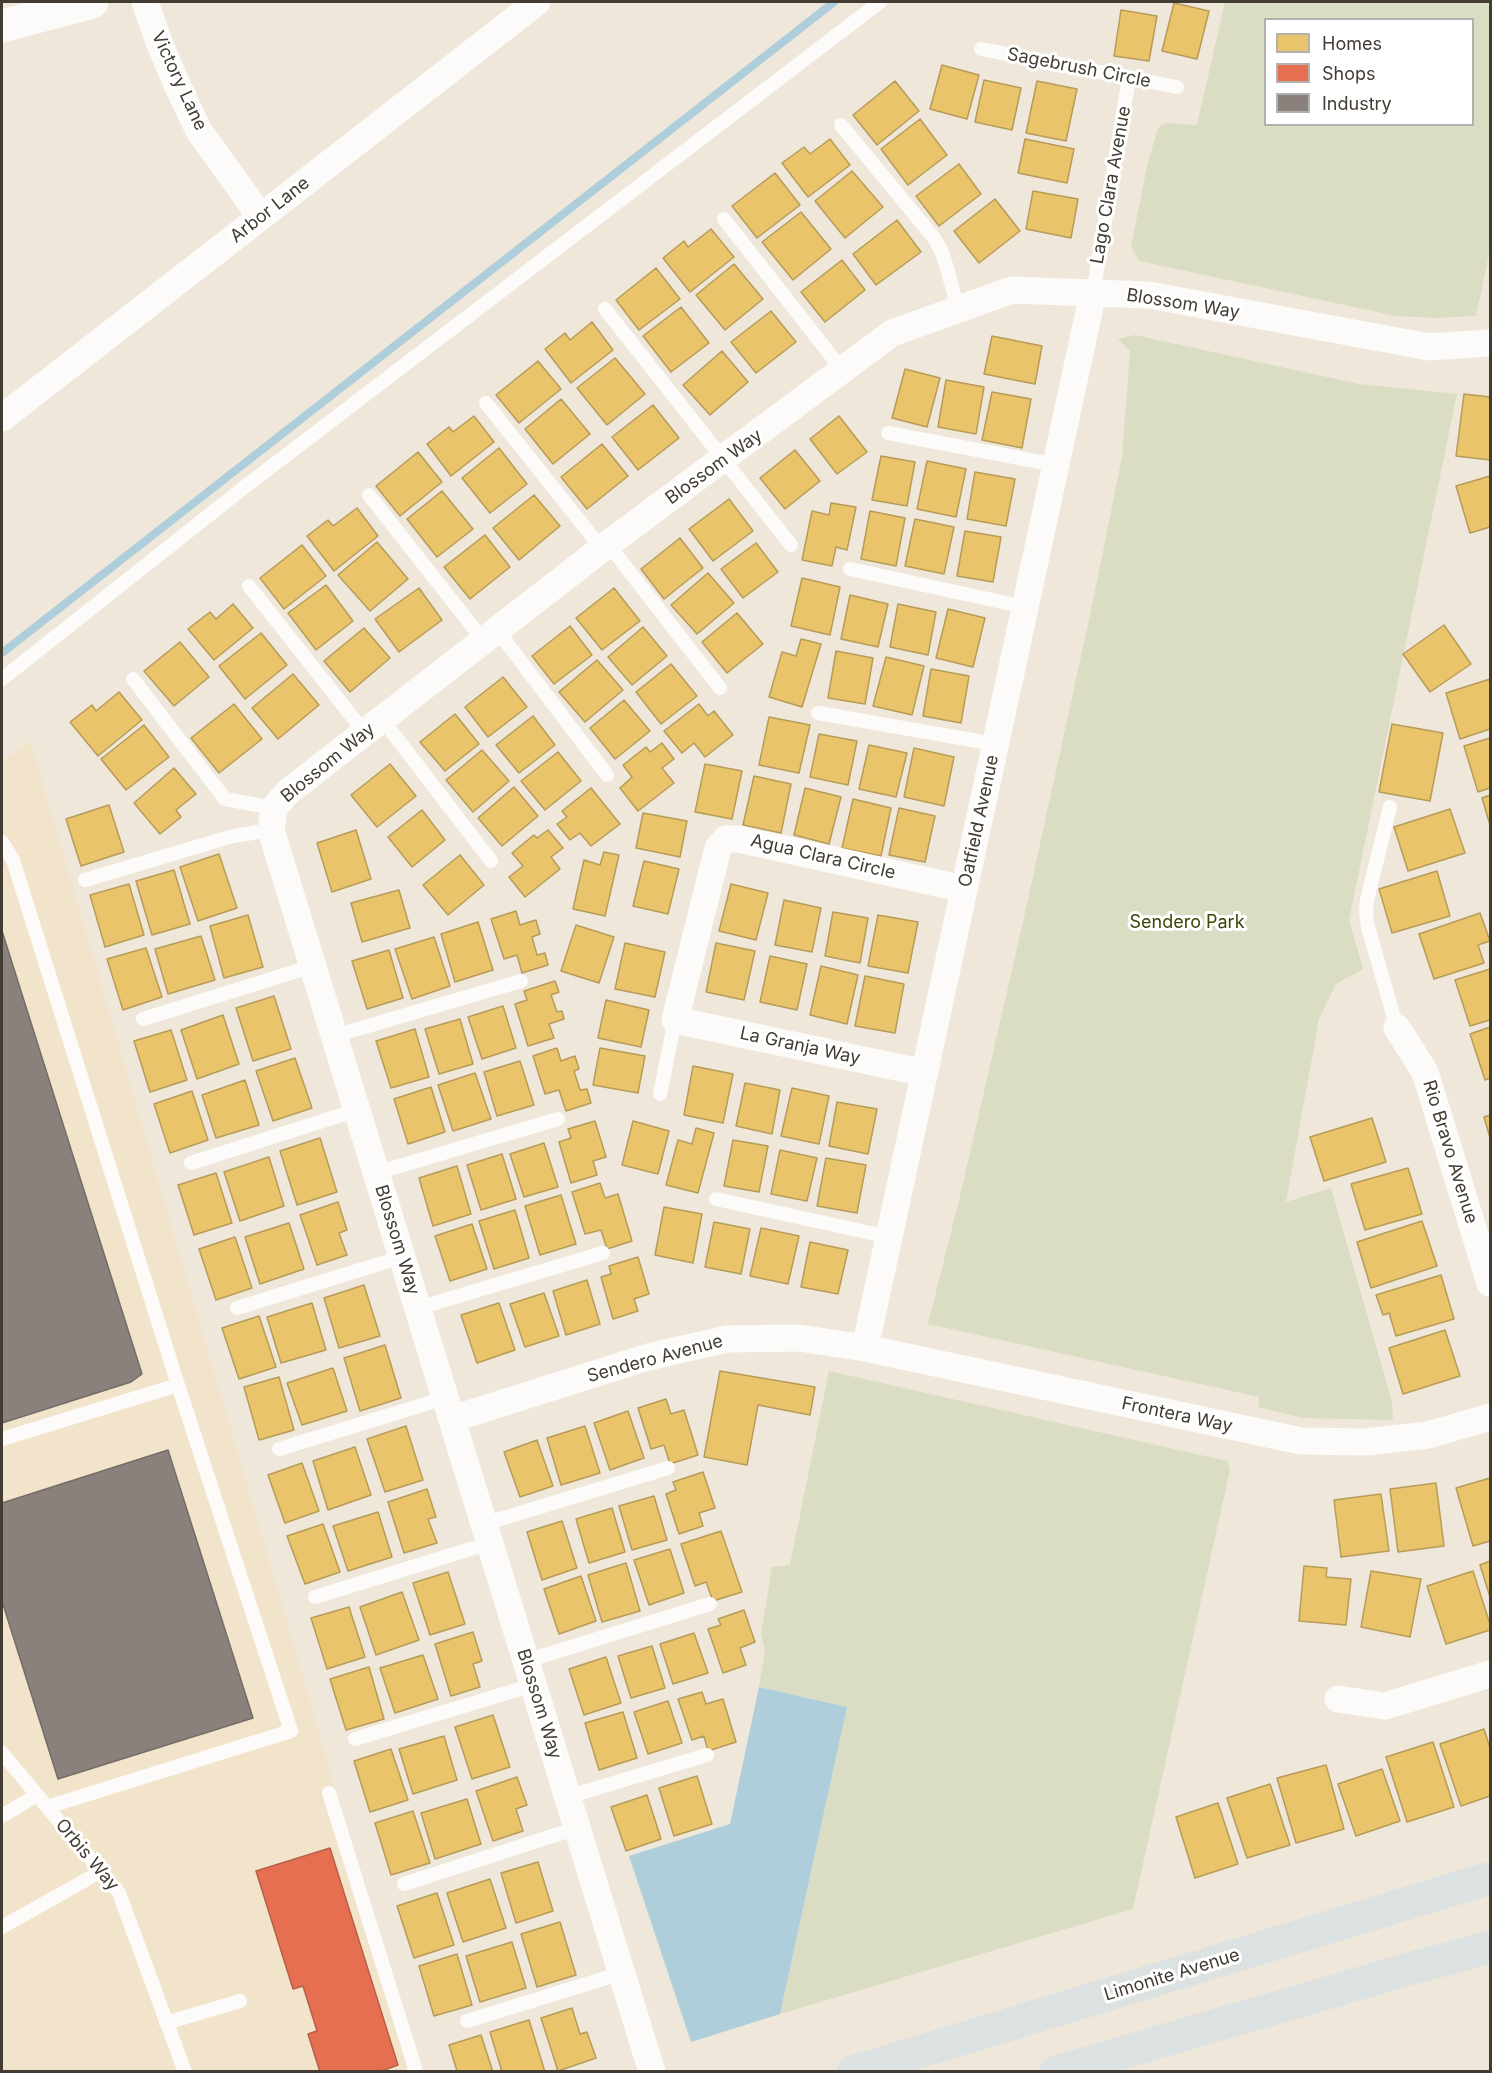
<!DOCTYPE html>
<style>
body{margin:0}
#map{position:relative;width:1492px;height:2073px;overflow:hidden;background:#efe7d9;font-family:Inter,sans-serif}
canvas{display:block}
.frame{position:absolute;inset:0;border:3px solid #423c32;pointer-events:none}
.legend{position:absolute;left:1264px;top:18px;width:210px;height:108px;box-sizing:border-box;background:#fff;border:2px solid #b3b1ad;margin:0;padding:8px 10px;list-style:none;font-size:18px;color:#423c32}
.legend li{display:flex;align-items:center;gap:12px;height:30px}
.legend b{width:30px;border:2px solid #b3b1ad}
</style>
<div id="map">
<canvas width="1492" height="2073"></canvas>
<div class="frame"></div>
<ul class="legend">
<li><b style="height:16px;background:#e9c46a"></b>Homes</li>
<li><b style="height:16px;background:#e76f51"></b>Shops</li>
<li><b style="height:16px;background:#8a817c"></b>Industry</li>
</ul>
</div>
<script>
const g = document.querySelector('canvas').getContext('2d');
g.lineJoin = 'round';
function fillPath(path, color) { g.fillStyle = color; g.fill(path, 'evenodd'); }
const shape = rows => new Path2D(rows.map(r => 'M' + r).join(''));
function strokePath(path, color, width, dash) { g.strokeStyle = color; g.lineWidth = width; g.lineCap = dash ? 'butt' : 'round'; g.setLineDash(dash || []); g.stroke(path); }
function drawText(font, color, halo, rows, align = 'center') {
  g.font = font + ' Inter,sans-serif'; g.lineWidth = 6; g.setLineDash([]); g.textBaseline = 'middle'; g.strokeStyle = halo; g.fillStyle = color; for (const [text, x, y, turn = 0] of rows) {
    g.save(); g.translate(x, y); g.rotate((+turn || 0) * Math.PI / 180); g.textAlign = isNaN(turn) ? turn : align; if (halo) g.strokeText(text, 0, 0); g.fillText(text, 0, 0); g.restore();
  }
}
fillPath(shape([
 [30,740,315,1718,413,2071,2,2072,2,762]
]), '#f2e4cb');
fillPath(shape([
 [1225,2,1490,2,1490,249,1476,316,1434,318,1396,316,1139,261,1131,246,1148,162,1158,128,1166,123,1197,125],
 [1266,20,1472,20,1472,124,1266,124],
 [1135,335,1359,384,1457,394,1349,920,1363,969,1336,984,1319,1019,1286,1202,1331,1188,1392,1402,1393,1420,1303,1418,1258,1407,1259,1397,928,1324,961,1192,1025,913,1090,615,1122,457,1130,351,1118,339],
 [829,1371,1227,1461,1230,1470,1133,1909,780,2014,847,1707,759,1687,765,1651,761,1634,772,1567,790,1565]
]), '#daddc4');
fillPath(shape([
 [759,1687,847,1707,780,2014,691,2042,629,1856,730,1824]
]), '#afcedc');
const homes = shape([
 [1174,3,1209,11,1197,59,1162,51,1174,3],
 [1121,10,1157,16,1149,61,1114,56,1121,10],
 [942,65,979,75,967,119,930,109,942,65],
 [984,80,1021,88,1012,130,975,122,984,80],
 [895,81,919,111,877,145,853,115,895,81],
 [1037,81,1077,89,1066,141,1026,133,1037,81],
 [920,119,947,155,908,185,881,149,920,119],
 [830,139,850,165,808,197,782,163,804,147,810,154,830,139],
 [1025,139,1074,149,1067,183,1018,173,1025,139],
 [959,164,981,194,939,226,916,196,959,164],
 [852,171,883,207,845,238,815,201,852,171],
 [775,173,800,205,757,238,732,206,775,173],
 [1033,191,1078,199,1071,238,1026,229,1033,191],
 [995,199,1020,231,979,263,954,231,995,199],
 [801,212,831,249,793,280,762,242,801,212],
 [897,220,921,252,876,285,853,254,897,220],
 [711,229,734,257,690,292,663,258,684,241,688,247,711,229],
 [842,260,865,290,825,322,801,292,842,260],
 [734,264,763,299,725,330,696,295,734,264],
 [656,268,680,299,639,330,616,300,656,268],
 [681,307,709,343,671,372,643,336,681,307],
 [771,311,796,342,756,373,731,342,771,311],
 [592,322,613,350,571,383,545,349,565,333,570,340,592,322],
 [992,336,1042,346,1035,384,984,374,992,336],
 [722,351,748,382,710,415,683,385,722,351],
 [615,358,645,394,607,425,577,388,615,358],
 [538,361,561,389,519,423,496,395,538,361],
 [905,369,940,378,927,427,892,418,905,369],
 [946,380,984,387,976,434,938,427,946,380],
 [992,392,1031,399,1022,448,982,440,992,392],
 [1464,394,1490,397,1490,460,1456,456,1464,394],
 [561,399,590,434,553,464,525,429,561,399],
 [653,405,679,438,638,470,612,437,653,405],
 [474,416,494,442,451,476,427,444,449,427,453,432,474,416],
 [839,416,867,452,837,474,810,439,839,416],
 [602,444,628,476,587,509,561,477,602,444],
 [499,448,527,484,490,513,462,478,499,448],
 [795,450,820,481,785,509,760,478,795,450],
 [418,452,442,482,400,516,376,486,418,452],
 [881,456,915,462,907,506,872,500,881,456],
 [927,461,966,469,956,517,917,509,927,461],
 [975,472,1015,479,1006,526,967,519,975,472],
 [1490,476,1490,527,1470,533,1456,486,1490,476],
 [442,491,473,529,437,557,407,519,442,491],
 [534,495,560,526,519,560,493,528,534,495],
 [729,499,753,531,713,561,689,529,729,499],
 [831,503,856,507,847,550,836,547,832,566,802,560,812,511,829,515,831,503],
 [357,508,378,536,334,571,307,536,328,520,333,526,357,508],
 [870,511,905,518,896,566,861,559,870,511],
 [915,519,954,527,944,574,905,566,915,519],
 [965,531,1001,537,993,582,957,576,965,531],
 [485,535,510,567,470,599,444,567,485,535],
 [680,538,703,568,664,599,641,569,680,538],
 [377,542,408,579,370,611,338,575,377,542],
 [756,543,778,572,743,598,721,569,756,543],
 [302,545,326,576,284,609,260,578,302,545],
 [708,573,734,603,697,634,671,605,708,573],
 [802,578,840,587,830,635,791,626,802,578],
 [326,585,353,621,316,650,288,613,326,585],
 [419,588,442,620,399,652,375,619,419,588],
 [614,588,640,621,602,650,576,618,614,588],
 [850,595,888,604,878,647,841,639,850,595],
 [233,604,253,628,214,660,188,629,210,612,216,619,233,604],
 [898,604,936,612,928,655,890,647,898,604],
 [948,609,985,618,973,667,936,658,948,609],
 [737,613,763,644,727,673,702,642,737,613],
 [1444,625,1471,664,1430,692,1403,654,1444,625],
 [570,626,592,655,554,684,532,656,570,626],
 [643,627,667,656,632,685,608,657,643,627],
 [364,628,390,658,350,692,324,661,364,628],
 [261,633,287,665,245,699,219,666,261,633],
 [801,639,821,644,802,707,769,697,782,652,796,656,801,639],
 [180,642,209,677,174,706,144,671,180,642],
 [836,651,873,658,865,704,828,698,836,651],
 [886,657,924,666,912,715,873,706,886,657],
 [597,660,623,690,585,722,559,692,597,660],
 [671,664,697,696,661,724,636,692,671,664],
 [931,669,969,676,961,723,923,716,931,669],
 [293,674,319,705,278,739,252,708,293,674],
 [503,677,527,707,488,737,465,707,503,677],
 [1490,679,1490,729,1460,739,1446,693,1490,679],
 [119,692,142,720,98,756,70,722,92,705,96,711,119,692],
 [624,700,650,731,615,759,590,728,624,700],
 [234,704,262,739,219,773,191,738,234,704],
 [699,704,708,716,714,711,733,735,705,757,694,743,682,753,664,731,699,704],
 [455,714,479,744,445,771,420,742,455,714],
 [533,716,555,745,519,773,496,745,533,716],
 [769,717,810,725,799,773,759,765,769,717],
 [1392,724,1443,733,1430,801,1379,792,1392,724],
 [144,725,169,757,126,790,101,759,144,725],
 [819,734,857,741,848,785,810,777,819,734],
 [1490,738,1490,788,1478,792,1464,746,1490,738],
 [662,743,674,759,662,768,674,783,638,811,620,788,632,777,623,765,646,747,650,752,662,743],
 [869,745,907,753,896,797,859,789,869,745],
 [914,748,954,757,944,806,904,797,914,748],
 [482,750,509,781,473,812,446,780,482,750],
 [558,752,581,781,545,810,521,781,558,752],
 [390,764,416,796,377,827,351,795,390,764],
 [705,764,742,771,732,819,695,812,705,764],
 [174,768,196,794,176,810,181,817,160,834,134,803,174,768],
 [754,776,791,784,781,833,743,825,754,776],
 [514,787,538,816,502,846,478,818,514,787],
 [591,788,620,824,591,846,580,833,570,840,557,824,567,817,562,811,591,788],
 [805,788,841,797,829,844,794,835,805,788],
 [1490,795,1490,825,1482,798,1490,795],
 [853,799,891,808,881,856,842,848,853,799],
 [109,805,124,852,81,866,66,819,109,805],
 [899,808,935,816,925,862,889,855,899,808],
 [1450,809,1465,853,1408,871,1394,827,1450,809],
 [422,810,445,840,412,867,388,837,422,810],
 [643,813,687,821,680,857,636,848,643,813],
 [356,830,371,879,332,892,317,843,356,830],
 [548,830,563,848,551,857,560,869,525,897,509,877,523,866,512,853,534,835,537,838,548,830],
 [604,852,619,855,605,916,573,909,584,860,600,865,604,852],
 [219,854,237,908,198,921,180,867,219,854],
 [460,855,484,885,448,915,423,885,460,855],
 [644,861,679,869,668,914,633,906,644,861],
 [174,870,190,924,152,935,136,881,174,870],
 [1437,871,1450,916,1392,933,1379,889,1437,871],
 [129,884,144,935,105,947,90,895,129,884],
 [731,884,768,893,756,940,719,931,731,884],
 [399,890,410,928,362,942,351,903,399,890],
 [784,900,821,908,812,952,775,945,784,900],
 [516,911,520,925,536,920,540,934,532,937,537,955,545,953,548,965,522,973,517,955,504,959,491,919,516,911],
 [833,912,868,918,860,963,825,956,833,912],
 [1480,913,1490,941,1478,945,1484,963,1434,979,1419,934,1480,913],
 [248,915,263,967,224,978,210,926,248,915],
 [878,915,918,922,908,973,868,966,878,915],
 [478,922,493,970,455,982,441,934,478,922],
 [576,925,614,937,599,983,561,971,576,925],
 [201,936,215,980,168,994,155,949,201,936],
 [434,937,450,986,412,999,395,949,434,937],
 [625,943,665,952,655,997,615,989,625,943],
 [716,943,755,951,744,1000,706,992,716,943],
 [146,948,162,997,123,1010,107,959,146,948],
 [389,950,403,998,367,1009,352,961,389,950],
 [770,956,807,964,797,1010,760,1002,770,956],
 [821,966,858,975,847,1024,810,1015,821,966],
 [1490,969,1490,1020,1470,1026,1455,980,1490,969],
 [865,976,904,984,895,1033,855,1026,865,976],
 [555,981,559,992,551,995,557,1012,562,1011,564,1019,549,1024,554,1038,528,1046,515,1004,527,1000,524,991,555,981],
 [274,996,291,1049,253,1061,236,1008,274,996],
 [606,1000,649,1010,641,1047,598,1038,606,1000],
 [503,1006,516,1048,482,1059,468,1017,503,1006],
 [223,1015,239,1064,197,1079,181,1030,223,1015],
 [460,1019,473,1064,439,1074,425,1029,460,1019],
 [1490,1027,1490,1078,1485,1080,1470,1034,1490,1027],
 [415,1029,429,1077,391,1088,376,1041,415,1029],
 [171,1030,187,1080,150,1092,134,1041,171,1030],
 [557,1048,561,1061,575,1056,579,1069,574,1071,580,1090,587,1089,591,1103,566,1111,559,1090,545,1094,533,1056,557,1048],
 [600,1048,645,1056,638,1093,593,1085,600,1048],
 [295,1058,312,1108,273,1121,256,1071,295,1058],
 [520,1061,534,1105,497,1116,484,1072,520,1061],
 [693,1066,733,1074,723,1123,684,1115,693,1066],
 [475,1073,491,1119,453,1131,438,1085,475,1073],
 [245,1080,259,1125,216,1138,202,1095,245,1080],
 [745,1083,780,1090,772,1134,736,1126,745,1083],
 [431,1087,445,1132,408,1144,394,1099,431,1087],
 [792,1088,829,1096,819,1144,781,1136,792,1088],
 [192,1091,208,1140,170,1153,154,1104,192,1091],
 [837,1102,877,1109,868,1154,829,1146,837,1102],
 [1490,1115,1490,1138,1484,1117,1490,1115],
 [1372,1118,1386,1162,1324,1181,1310,1137,1372,1118],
 [595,1121,606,1157,593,1161,597,1175,571,1183,559,1142,571,1138,568,1129,595,1121],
 [633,1121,669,1131,658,1174,622,1165,633,1121],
 [696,1128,714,1133,698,1193,666,1185,678,1140,692,1144,696,1128],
 [320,1138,337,1192,297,1205,280,1151,320,1138],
 [733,1140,768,1146,759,1192,724,1186,733,1140],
 [544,1143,558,1187,524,1197,510,1154,544,1143],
 [780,1150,817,1158,807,1201,771,1194,780,1150],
 [502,1154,516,1199,481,1210,467,1165,502,1154],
 [269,1157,284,1206,240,1221,224,1172,269,1157],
 [826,1158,866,1165,857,1213,817,1206,826,1158],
 [457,1166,471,1214,433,1226,419,1178,457,1166],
 [1408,1168,1422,1214,1365,1230,1351,1184,1408,1168],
 [216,1173,232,1223,194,1235,178,1185,216,1173],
 [600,1183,605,1198,618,1194,632,1241,607,1249,601,1230,585,1234,572,1192,600,1183],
 [561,1195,576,1244,540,1255,525,1206,561,1195],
 [338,1202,347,1230,339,1233,347,1255,317,1265,300,1215,338,1202],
 [664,1207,702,1214,693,1263,655,1255,664,1207],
 [515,1210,529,1258,494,1269,479,1221,515,1210],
 [1422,1221,1437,1266,1371,1288,1357,1242,1422,1221],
 [714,1222,750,1229,741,1274,705,1267,714,1222],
 [289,1223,304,1269,260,1284,245,1237,289,1223],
 [472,1224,487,1269,450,1281,435,1236,472,1224],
 [761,1228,799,1236,788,1284,750,1276,761,1228],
 [235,1237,252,1288,216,1300,199,1249,235,1237],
 [810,1242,848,1250,838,1294,801,1287,810,1242],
 [638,1257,649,1294,634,1299,638,1311,613,1319,601,1277,611,1274,609,1266,638,1257],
 [1441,1275,1454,1319,1396,1336,1389,1313,1383,1315,1376,1295,1441,1275],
 [587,1280,600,1324,566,1335,553,1291,587,1280],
 [364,1285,380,1336,339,1348,324,1298,364,1285],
 [544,1293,559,1336,525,1347,510,1304,544,1293],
 [312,1303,326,1350,281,1363,267,1317,312,1303],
 [499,1303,515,1350,477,1363,461,1315,499,1303],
 [259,1316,276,1367,239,1379,222,1328,259,1316],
 [1445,1330,1460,1376,1403,1394,1389,1348,1445,1330],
 [385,1345,401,1398,360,1411,344,1358,385,1345],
 [333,1368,347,1411,302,1425,287,1383,333,1368],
 [720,1371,815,1387,810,1415,758,1405,747,1465,704,1457,720,1371],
 [279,1377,294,1430,259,1440,244,1387,279,1377],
 [666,1399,671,1414,684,1410,698,1455,670,1464,664,1445,651,1449,638,1408,666,1399],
 [628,1411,644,1458,610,1470,594,1423,628,1411],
 [406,1426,423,1480,385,1492,367,1439,406,1426],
 [585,1426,600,1473,561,1485,547,1438,585,1426],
 [537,1440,553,1486,520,1497,504,1452,537,1440],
 [355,1447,371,1495,328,1510,313,1461,355,1447],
 [302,1463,319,1511,285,1523,268,1475,302,1463],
 [703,1472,715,1508,699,1513,703,1526,679,1534,666,1494,676,1490,673,1482,703,1472],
 [1490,1478,1490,1541,1473,1546,1456,1488,1490,1478],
 [1436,1483,1444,1546,1398,1552,1390,1489,1436,1483],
 [427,1489,436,1517,428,1519,437,1543,404,1553,388,1502,427,1489],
 [1381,1494,1389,1551,1341,1557,1334,1500,1381,1494],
 [654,1496,667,1540,632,1550,619,1506,654,1496],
 [612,1508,625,1552,589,1563,576,1519,612,1508],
 [378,1512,392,1557,348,1571,333,1526,378,1512],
 [562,1521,577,1568,542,1580,527,1532,562,1521],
 [323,1524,340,1572,305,1584,287,1536,323,1524],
 [721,1531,742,1592,713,1601,706,1582,695,1586,681,1544,721,1531],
 [670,1549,684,1593,649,1605,634,1560,670,1549],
 [1490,1561,1490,1597,1480,1565,1490,1561],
 [626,1563,640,1611,602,1622,588,1575,626,1563],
 [1304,1566,1327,1568,1326,1577,1351,1579,1346,1625,1299,1621,1304,1566],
 [1371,1571,1421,1579,1410,1637,1361,1627,1371,1571],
 [1473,1571,1490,1624,1490,1630,1446,1644,1427,1586,1473,1571],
 [448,1572,465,1624,430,1635,413,1583,448,1572],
 [581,1576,596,1621,559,1634,544,1589,581,1576],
 [402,1592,419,1640,376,1655,360,1607,402,1592],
 [349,1607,365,1657,327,1669,311,1618,349,1607],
 [744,1610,755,1642,740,1648,746,1665,723,1673,708,1629,721,1625,718,1619,744,1610],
 [473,1632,482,1661,473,1664,480,1687,451,1696,435,1644,473,1632],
 [694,1633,708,1673,673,1684,660,1644,694,1633],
 [652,1646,665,1688,631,1698,618,1656,652,1646],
 [423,1655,438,1699,395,1713,380,1668,423,1655],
 [606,1657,621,1703,584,1715,569,1669,606,1657],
 [369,1667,384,1719,346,1730,330,1679,369,1667],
 [702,1692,706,1704,723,1699,736,1742,708,1751,704,1736,692,1740,678,1699,702,1692],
 [668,1701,682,1743,648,1754,634,1712,668,1701],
 [623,1712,637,1758,599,1770,585,1723,623,1712],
 [493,1715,510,1767,472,1779,455,1727,493,1715],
 [1484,1729,1490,1748,1490,1796,1461,1806,1440,1744,1484,1729],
 [444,1736,457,1780,413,1794,399,1749,444,1736],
 [1433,1742,1454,1807,1407,1822,1386,1757,1433,1742],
 [391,1749,408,1800,370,1812,354,1761,391,1749],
 [1326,1765,1344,1829,1296,1843,1277,1778,1326,1765],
 [1382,1769,1400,1821,1356,1836,1338,1784,1382,1769],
 [697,1776,712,1824,674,1836,659,1788,697,1776],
 [517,1777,527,1805,516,1809,523,1831,493,1841,476,1791,517,1777],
 [1270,1784,1290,1845,1247,1858,1227,1798,1270,1784],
 [647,1795,661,1839,626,1851,611,1807,647,1795],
 [467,1799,481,1844,435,1859,421,1813,467,1799],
 [1218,1803,1238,1864,1195,1878,1176,1817,1218,1803],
 [413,1811,430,1863,391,1875,375,1823,413,1811],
 [538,1862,553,1911,516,1923,501,1873,538,1862],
 [490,1879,506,1928,463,1942,447,1893,490,1879],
 [437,1893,454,1945,414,1958,397,1906,437,1893],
 [560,1922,576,1975,537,1987,521,1934,560,1922],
 [512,1942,526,1988,480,2002,466,1956,512,1942],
 [457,1954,472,2005,434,2016,419,1966,457,1954],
 [572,2008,580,2034,587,2032,596,2058,558,2071,541,2018,572,2008],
 [529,2020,545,2072,502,2072,490,2032,529,2020],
 [481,2035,493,2072,456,2072,457,2071,449,2045,481,2035]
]);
fillPath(homes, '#e9c46a');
strokePath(homes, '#b79b59', 1.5);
const shops = shape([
 [330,1848,398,2065,379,2072,320,2072,308,2034,317,2031,303,1986,293,1989,256,1871,330,1848]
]);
fillPath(shops, '#e76f51');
strokePath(shops, '#b66048', 1.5);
const industry = shape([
 [2,931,142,1374,131,1382,2,1423,2,931],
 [168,1450,253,1718,58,1779,2,1601,2,1503,168,1450]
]);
fillPath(industry, '#8a817c');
strokePath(industry, '#746c66', 1.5);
strokePath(shape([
 [2,653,834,2]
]), '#afcedc', 8);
strokePath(shape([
 [981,49,1177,87],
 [841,125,934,238,941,250,947,268,958,309],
 [724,219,843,371],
 [1093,293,1129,78],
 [605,309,791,545],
 [486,403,602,549],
 [888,433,1056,465],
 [369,495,483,640],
 [608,544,720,688],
 [850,569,1025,607],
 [249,586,365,733],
 [497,630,607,775],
 [2,679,242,489,880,2],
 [133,679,225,799,274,808],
 [818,713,995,744],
 [382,719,491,861],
 [1390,807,1367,900,1366,912,1368,927,1397,1028],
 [2,842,13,860,178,1385,2,1439],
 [85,880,233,836,271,830],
 [143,1019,313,966],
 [334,1036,521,981],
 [660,1094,675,1020],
 [191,1163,357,1110],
 [376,1173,558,1119],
 [716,1199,889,1237],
 [237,1308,402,1257],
 [418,1308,603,1253],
 [279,1449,445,1398],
 [484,1524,668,1468],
 [315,1597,490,1543],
 [526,1661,710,1604],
 [355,1739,533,1685],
 [2,1753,119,1893,185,2072],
 [329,1793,415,2068,413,2072],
 [567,1797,707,1755],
 [47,1807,291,1731,178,1385],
 [2,1816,37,1795],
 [404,1884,577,1828],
 [2,1927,100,1872],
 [467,2021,622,1973],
 [166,2023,240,2001]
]), '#fdfbf9', 14);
strokePath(shape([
 [145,2,159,42,178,87,199,131,261,217],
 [2,418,537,2],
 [1397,1028,1425,1072,1490,1283],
 [925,1073,675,1020,718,848,726,839,739,839,964,889],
 [865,1348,1093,293],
 [452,1419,648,1357,727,1339,799,1338,865,1348,1301,1441,1366,1442,1428,1435,1490,1417],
 [1338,1699,1385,1706,1490,1674],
 [652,2072,271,830,274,808,288,792,608,544,892,333,1012,290,1149,295,1429,347,1490,343]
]), '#fdfbf9', 27);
strokePath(shape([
 [2,26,92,2]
]), '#fdfbf9', 33);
strokePath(shape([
 [853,2072,1490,1878],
 [1056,2072,1409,1969,1490,1947]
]), '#dbe2e1', 33);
drawText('18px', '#423c32', '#fff', [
 ["Sagebrush Circle",1079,68,11],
 ["Victory Lane",179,81,65],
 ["Lago Clara Avenue",1111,185,-80],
 ["Arbor Lane",270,210,-38],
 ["Blossom Way",1183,304,9],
 ["Blossom Way",714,467,-36],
 ["Blossom Way",328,763,-39],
 ["Oatfield Avenue",979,821,-78],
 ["Agua Clara Circle",823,857,13],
 ["La Granja Way",800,1046,12],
 ["Rio Bravo Avenue",1450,1152,73],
 ["Blossom Way",397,1240,73],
 ["Sendero Avenue",655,1359,-15],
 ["Frontera Way",1177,1415,12],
 ["Blossom Way",539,1704,73],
 ["Orbis Way",87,1855,50],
 ["Limonite Avenue",1172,1975,-17]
]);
drawText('18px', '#374800', '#fff', [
 ["Sendero Park",1187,923]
]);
</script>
